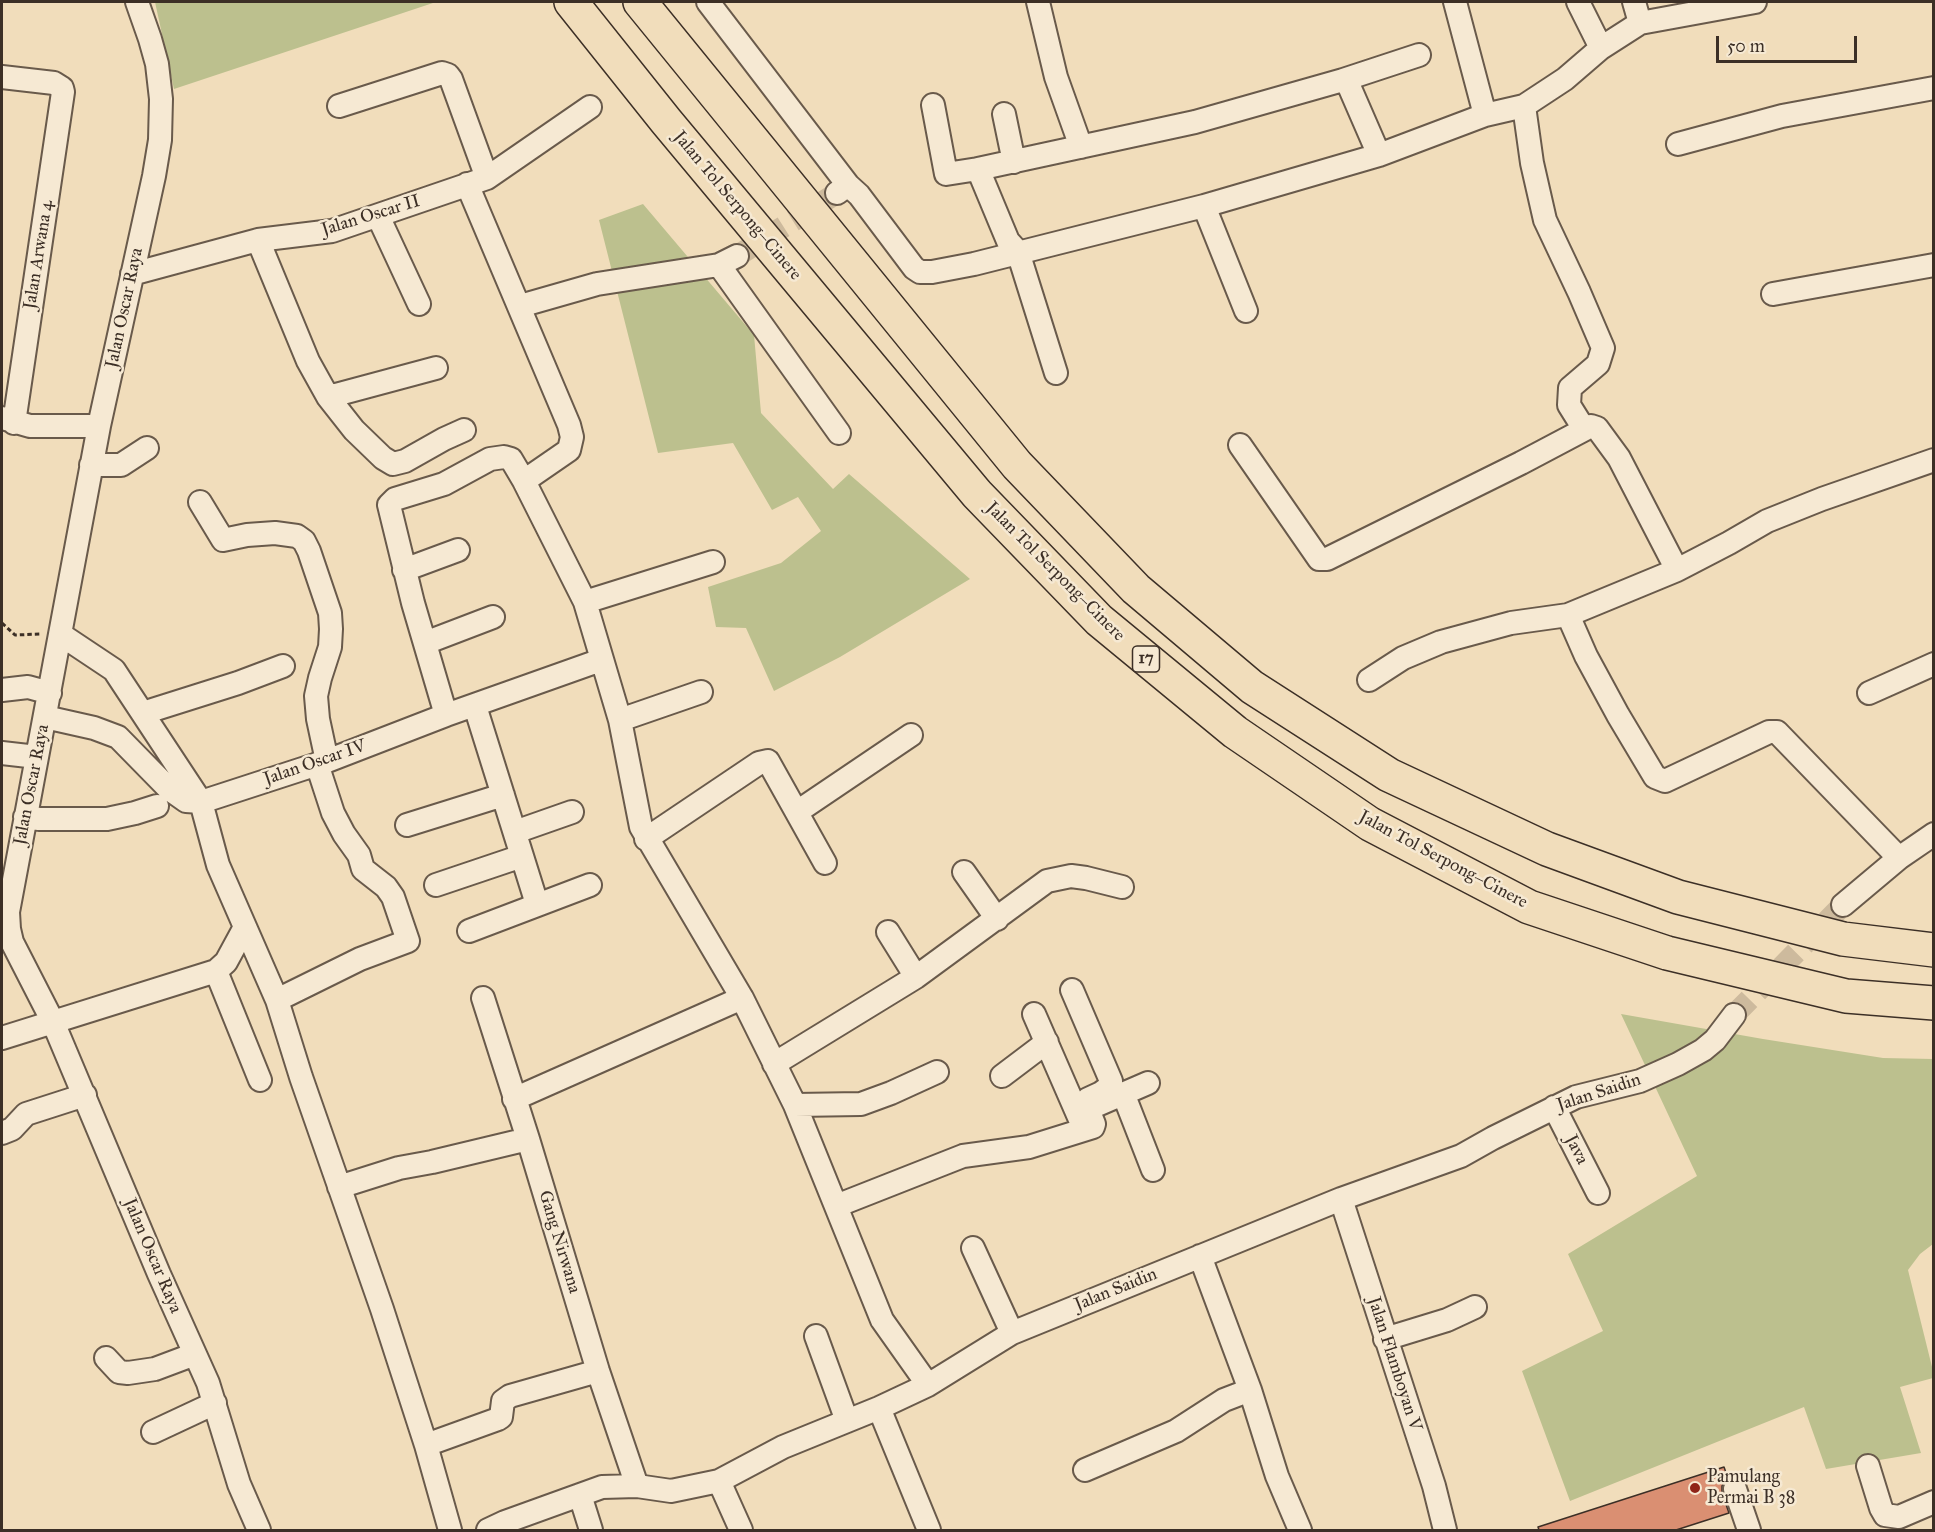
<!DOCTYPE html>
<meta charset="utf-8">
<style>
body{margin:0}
#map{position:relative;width:1935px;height:1532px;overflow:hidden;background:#f1ddbb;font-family:"IM FELL Great Primer",serif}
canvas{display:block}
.frame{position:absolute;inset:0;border:3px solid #3c2f26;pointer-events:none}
.scale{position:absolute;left:1716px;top:36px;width:141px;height:27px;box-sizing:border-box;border:3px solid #3c2f26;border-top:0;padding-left:8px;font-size:18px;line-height:21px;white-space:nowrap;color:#3c2f26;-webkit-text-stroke:4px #f6e9d3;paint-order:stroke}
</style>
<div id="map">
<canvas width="1935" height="1532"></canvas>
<div class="frame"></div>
<div class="scale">50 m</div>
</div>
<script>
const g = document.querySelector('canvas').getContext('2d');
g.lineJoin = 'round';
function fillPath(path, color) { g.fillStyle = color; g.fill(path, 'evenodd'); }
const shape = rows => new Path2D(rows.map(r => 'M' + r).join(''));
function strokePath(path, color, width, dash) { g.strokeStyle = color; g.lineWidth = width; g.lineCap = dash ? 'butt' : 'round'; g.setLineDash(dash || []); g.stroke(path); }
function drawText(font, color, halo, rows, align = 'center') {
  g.font = font + ' "IM FELL Great Primer",serif'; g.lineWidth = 5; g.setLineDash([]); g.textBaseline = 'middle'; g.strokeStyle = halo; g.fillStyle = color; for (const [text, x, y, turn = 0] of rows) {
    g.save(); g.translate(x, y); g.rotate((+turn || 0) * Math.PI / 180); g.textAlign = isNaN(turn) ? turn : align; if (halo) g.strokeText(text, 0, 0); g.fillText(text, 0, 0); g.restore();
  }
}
fillPath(shape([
 [155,2,436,2,174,89],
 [643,204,754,335,761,413,833,489,849,474,970,579,840,657,774,691,746,628,716,627,708,587,781,563,821,531,798,497,772,510,733,443,658,453,599,220],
 [1621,1014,1763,1039,1883,1058,1933,1059,1933,1244,1920,1254,1908,1270,1933,1371,1933,1378,1900,1387,1921,1453,1826,1469,1804,1407,1570,1501,1522,1371,1603,1331,1568,1254,1697,1176]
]), '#bcc08e');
const building = shape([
 [1724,1467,1728,1478,1722,1486,1722,1493,1729,1513,1676,1530,1539,1530,1538,1527,1724,1467]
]);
fillPath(building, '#da8f72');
strokePath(building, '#3c2f26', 1.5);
strokePath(shape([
 [737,256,837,193],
 [1734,1015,1843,905]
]), '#cdba9d', 22, [22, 11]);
const minor = shape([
 [137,2,150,39,157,64,161,99,160,140,154,176,99,426,8,912,9,929,12,942,53,1022,159,1274,208,1383,239,1484,259,1530],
 [708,2,848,185],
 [1038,2,1056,77,1081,147],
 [1455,2,1485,115],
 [1578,2,1601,48],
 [1634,2,1640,23],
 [2,77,54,83,62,88,63,92,14,423],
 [1343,80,1419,55],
 [933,105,946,174,978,169],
 [339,106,442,73,448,75,451,79,487,178],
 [1524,106,1532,163,1545,220,1579,292,1603,348,1598,364,1570,388,1569,405,1584,429],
 [1004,114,1014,162],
 [1678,144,1782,116,1934,88],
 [467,184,569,425,572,437,569,450,524,481],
 [837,193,848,185,859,195,914,268,920,272,932,272,974,264,1204,206,1379,155,1485,115,1524,106,1565,79,1601,48,1640,23,1755,2],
 [1204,206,1246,311],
 [378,216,419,304],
 [258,240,308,361,328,397,354,430,383,458,393,464,405,461,444,439,464,430],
 [719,265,839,433],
 [132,274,258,240,332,231,487,178,590,107],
 [1773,294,1934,265],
 [520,306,597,284,719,265,737,256],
 [1056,373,1018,252,1008,241,978,169,1195,122,1343,80,1349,86,1379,155],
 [328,397,436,368],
 [2,418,30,426,99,426],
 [1240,445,1319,559,1327,559,1521,463,1591,426,1597,428,1619,458,1677,570,1729,543,1767,521,1822,499,1934,460],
 [91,465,121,465,147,448],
 [200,502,223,540,247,535,275,533,297,536,304,541,309,551,330,613,331,629,330,647,320,678,316,696,318,719,327,761],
 [404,570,458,550],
 [585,602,713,562],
 [1568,615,1586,656,1618,715,1655,777,1665,781,1769,732,1777,732,1899,858],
 [60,634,114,670,201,802,218,865,277,1000,301,1077,382,1309,426,1445,450,1530],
 [425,643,493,617],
 [1369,680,1403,658,1441,642,1511,623,1568,615,1677,570],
 [2,690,28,687,50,693],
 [1869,693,1934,664],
 [475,706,537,904],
 [143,713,238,683,283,666],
 [446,715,413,603,389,505,395,499,444,484,490,459,504,457,511,459,524,481,585,602,620,720,641,827,742,998,795,1105,882,1320,928,1385],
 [45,717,94,728,118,737,169,789,186,801,201,802,327,761,446,715,601,660],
 [620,720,701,692],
 [2,753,37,757],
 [797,812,911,735],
 [25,817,39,819,107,819,135,813,157,806],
 [407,825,503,795],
 [515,832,572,812],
 [646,839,759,763,768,761,825,863],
 [964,872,997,919],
 [436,885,522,856],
 [1843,905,1899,858,1934,834],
 [469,931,590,885],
 [888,932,916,977],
 [216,971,260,1080],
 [1072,990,1111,1081,1109,1087,1101,1093,1088,1099],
 [483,998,528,1139,598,1371,637,1486],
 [277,1000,360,959,408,941,393,897,386,887,363,869,359,855,344,834,333,813,317,764],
 [1034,1014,1082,1124,1082,1127],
 [2,1038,216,971,226,962,245,927],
 [774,1064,916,977,1047,881,1071,876,1086,878,1122,887],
 [1002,1076,1047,1042],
 [1123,1093,1153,1170],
 [514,1099,742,998],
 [795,1105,861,1104,891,1093,937,1072],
 [1554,1107,1598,1193],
 [2,1133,12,1129,26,1114,85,1095],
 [339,1187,399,1168,432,1162,528,1139],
 [1341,1199,1434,1486,1445,1530],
 [836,1206,963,1156,1029,1147,1093,1127,1094,1124,1088,1109,1148,1083],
 [973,1248,1012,1333],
 [1200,1256,1250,1390,1277,1476,1300,1530],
 [816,1336,847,1421],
 [1385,1339,1447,1320,1475,1307],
 [106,1358,119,1372,128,1373,155,1369,195,1354],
 [879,1408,929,1530],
 [153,1432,215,1403],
 [426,1445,498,1419,501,1417,503,1401,510,1396,598,1371],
 [1868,1466,1881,1508,1885,1515,1899,1517,1934,1502],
 [1085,1470,1176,1431,1224,1400,1250,1390],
 [719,1481,741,1530],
 [1735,1489,1749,1530],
 [580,1495,591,1530],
 [488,1530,505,1522,602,1487,637,1486,671,1491,719,1481,783,1447,879,1408,928,1385,1012,1333,1341,1199,1461,1156,1493,1138,1576,1097,1640,1081,1678,1064,1703,1050,1715,1040,1734,1015]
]);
const highway = shape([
 [571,2,666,121,977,494,1099,620,1235,732,1370,824,1529,907,1667,953,1846,996,1934,1003],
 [640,2,1017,465,1136,589,1252,687,1389,775,1547,849,1678,897,1843,939,1934,950]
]);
strokePath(minor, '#695a4b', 26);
strokePath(highway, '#3c2f26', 36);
strokePath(shape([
 [2,623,15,635,40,634]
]), '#3c2f26', 3, [4.5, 3]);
strokePath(minor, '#f6e9d3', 22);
strokePath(highway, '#f1ddbb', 33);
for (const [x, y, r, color] of [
 [1695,1488,6,"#8f2418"]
]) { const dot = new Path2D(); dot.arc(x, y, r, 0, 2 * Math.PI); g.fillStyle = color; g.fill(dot); strokePath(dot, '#f6e9d3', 2); }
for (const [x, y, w] of [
 [1146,659,27]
]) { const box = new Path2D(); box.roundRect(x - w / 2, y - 13, w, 26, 4.5); g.fillStyle = '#f6e9d3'; g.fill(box); strokePath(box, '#3c2f26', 1.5); }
drawText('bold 16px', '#3c2f26', null, [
 ["17",1146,659]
]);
drawText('18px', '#3c2f26', '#f6e9d3', [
 ["Jalan Tol Serpong–Cinere",737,206,50],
 ["Jalan Oscar II",371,216,-17],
 ["Jalan Arwana 4",39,255,-81],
 ["Jalan Oscar Raya",125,308,-78],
 ["Jalan Tol Serpong–Cinere",1055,572,45],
 ["Jalan Oscar IV",315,763,-19],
 ["Jalan Oscar Raya",32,785,-79],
 ["Jalan Tol Serpong–Cinere",1443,860,28],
 ["Jalan Saidin",1599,1093,-18],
 ["Java",1576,1150,63],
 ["Gang Nirwana",559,1242,73],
 ["Jalan Oscar Raya",152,1256,67],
 ["Jalan Saidin",1116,1290,-22],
 ["Jalan Flamboyan V",1394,1364,72]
]);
drawText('18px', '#3c2f26', '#f6e9d3', [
 ["Pamulang",1707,1478],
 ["Permai B 38",1707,1499]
], 'left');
</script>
